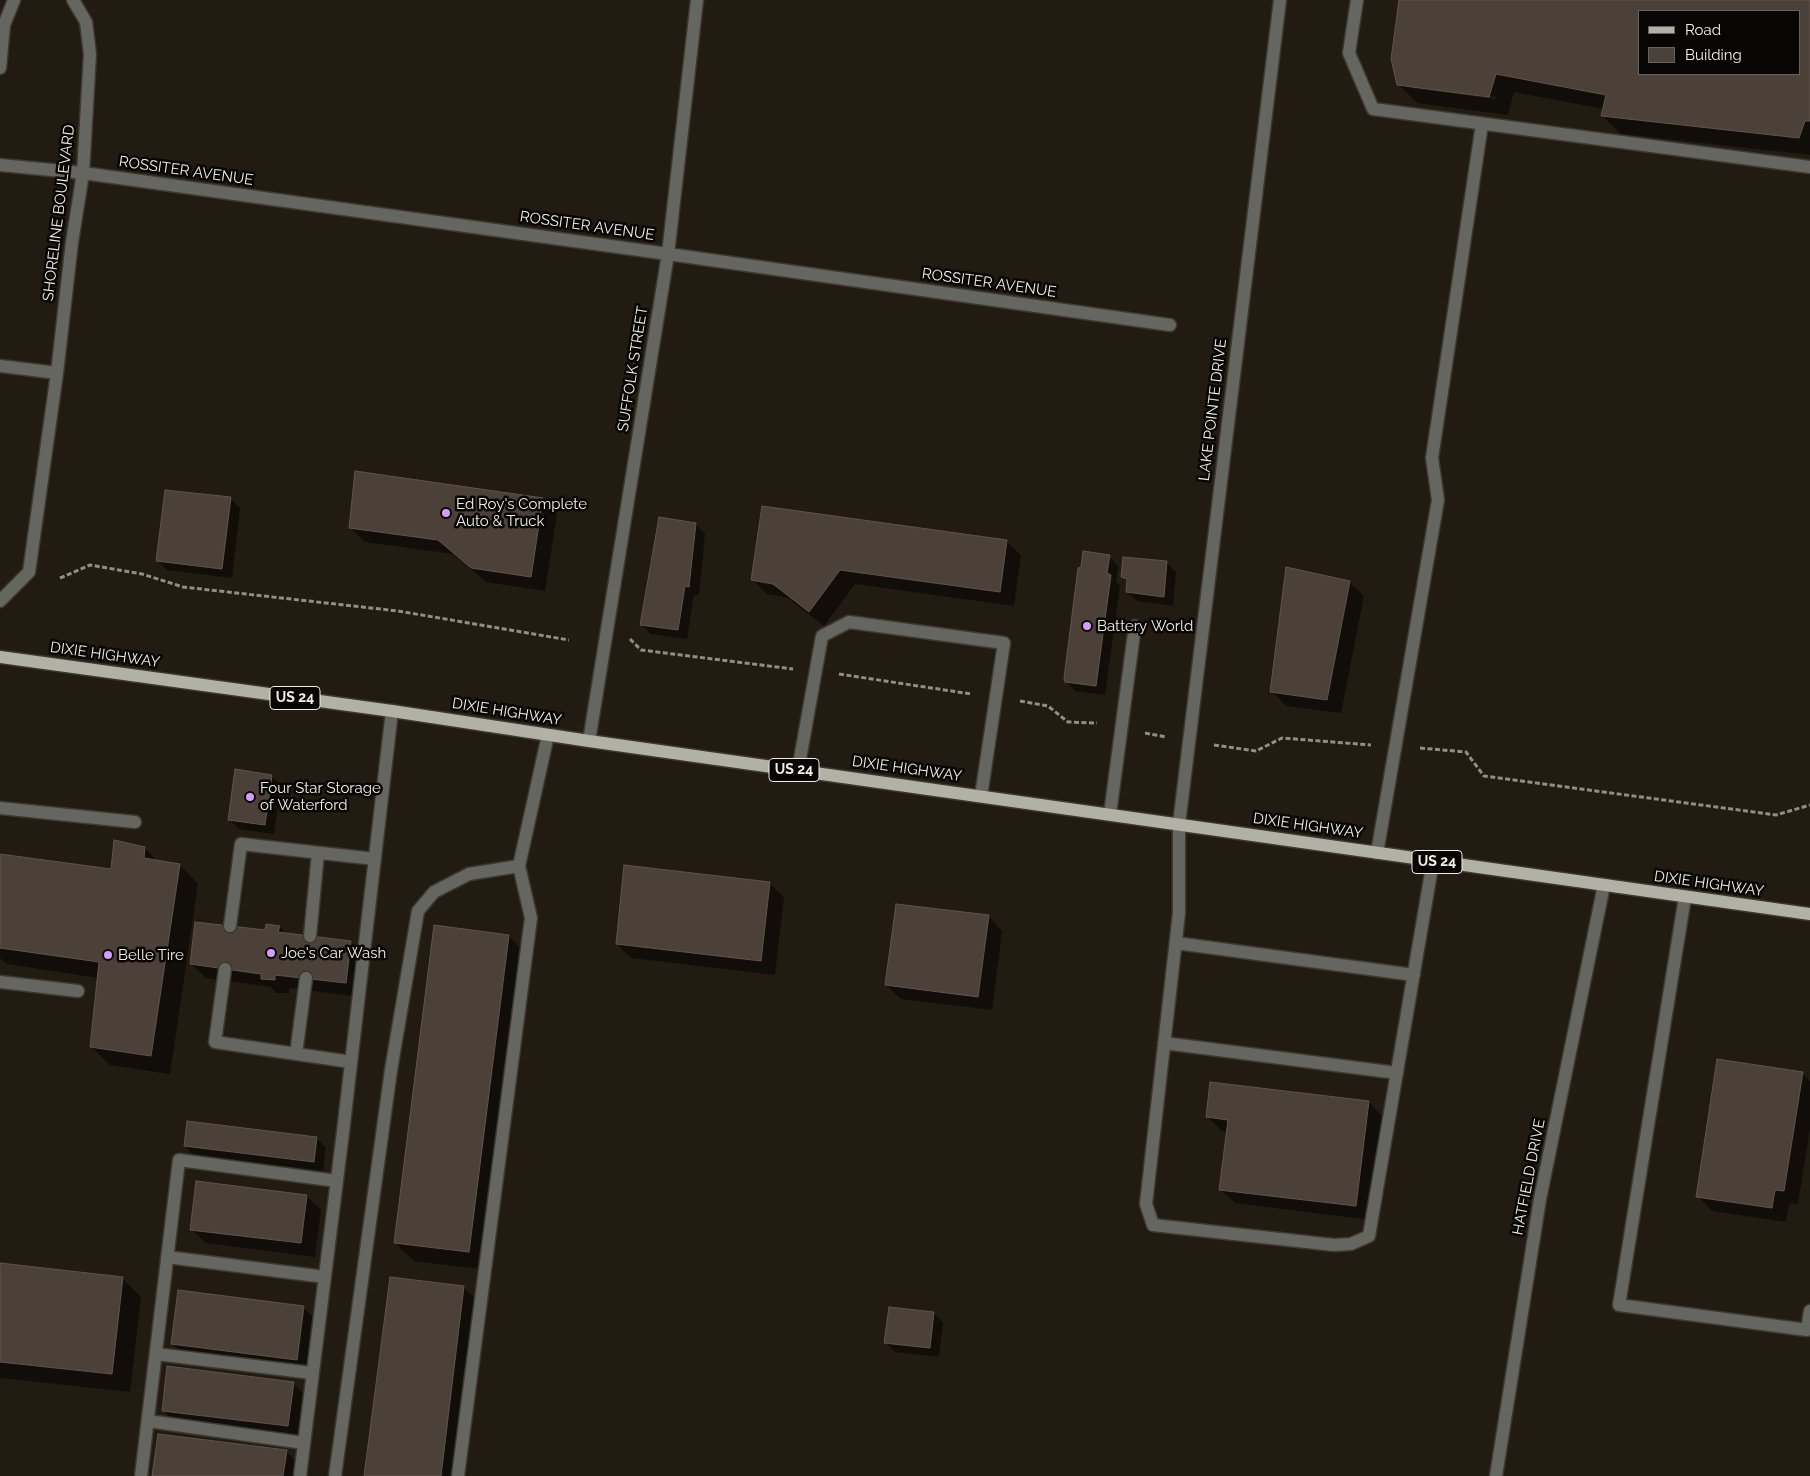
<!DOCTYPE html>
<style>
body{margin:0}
#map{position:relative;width:1810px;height:1476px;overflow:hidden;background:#211b11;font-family:Raleway,sans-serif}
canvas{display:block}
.legend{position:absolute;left:1638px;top:10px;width:162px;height:65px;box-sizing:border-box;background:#080604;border:1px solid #65635f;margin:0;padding:6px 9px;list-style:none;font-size:15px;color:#f1eee7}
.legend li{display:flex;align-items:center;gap:10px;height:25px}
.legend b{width:25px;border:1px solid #65635f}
</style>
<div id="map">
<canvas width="1810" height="1476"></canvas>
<ul class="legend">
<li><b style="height:6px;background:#b1b1a5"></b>Road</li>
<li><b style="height:14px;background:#4c4139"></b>Building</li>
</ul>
</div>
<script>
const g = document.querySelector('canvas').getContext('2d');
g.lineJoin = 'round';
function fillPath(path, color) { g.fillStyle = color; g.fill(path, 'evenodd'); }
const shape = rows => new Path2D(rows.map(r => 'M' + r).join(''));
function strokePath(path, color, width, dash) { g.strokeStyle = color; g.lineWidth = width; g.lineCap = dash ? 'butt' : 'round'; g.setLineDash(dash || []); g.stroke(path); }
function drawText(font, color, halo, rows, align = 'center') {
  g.font = font + ' Raleway,sans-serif'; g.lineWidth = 5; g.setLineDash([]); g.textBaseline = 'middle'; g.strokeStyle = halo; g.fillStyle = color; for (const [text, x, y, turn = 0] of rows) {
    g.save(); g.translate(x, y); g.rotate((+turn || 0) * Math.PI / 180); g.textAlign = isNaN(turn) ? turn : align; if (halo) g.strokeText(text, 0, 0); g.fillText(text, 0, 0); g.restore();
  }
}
fillPath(shape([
 [1401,0,1810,0,1810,155,1621,134,1602,116,1604,109,1514,92,1508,115,1417,103,1398,84],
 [1639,11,1799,11,1799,74,1639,74],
 [1411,86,1496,97,1495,99,1411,88],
 [230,498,240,508,232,578,167,570,158,561],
 [543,499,557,514,545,591,486,582,453,554,365,542,350,528],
 [696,524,705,534,699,595,694,595,687,639,651,634,642,625],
 [1006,541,1021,555,1014,606,855,584,824,626,788,598,767,594,753,580],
 [1109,556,1118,566,1116,581,1120,586,1105,695,1075,691,1066,681,1082,568],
 [1166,562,1176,572,1173,606,1137,601,1127,592,1128,582,1122,577],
 [1349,582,1364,596,1341,713,1286,706,1272,691],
 [271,776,281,785,274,834,239,829,229,819],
 [145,848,158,862,180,865,198,884,170,1074,110,1065,91,1047,98,978,7,964,0,958,0,856,113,870],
 [769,883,784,897,775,975,631,958,617,944],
 [988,916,1002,931,992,1010,901,999,886,985],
 [267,925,280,927,288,935,351,942,365,957,360,997,289,988,289,993,276,993,271,987,206,978,191,964,266,932],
 [509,936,527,955,487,1270,414,1261,395,1243],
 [1802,1073,1810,1081,1810,1128,1798,1204,1789,1203,1786,1222,1712,1211,1698,1196],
 [1369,1102,1383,1117,1370,1220,1235,1203,1220,1189,1227,1132,1222,1131,1207,1116],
 [316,1138,326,1147,323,1171,194,1156,185,1146],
 [307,1196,321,1210,315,1257,206,1243,191,1229],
 [0,1265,122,1278,141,1297,130,1392,0,1378],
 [464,1287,482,1306,461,1476,366,1476],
 [303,1307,317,1321,311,1373,187,1358,173,1344],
 [934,1313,943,1323,939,1357,895,1352,885,1343],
 [293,1383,307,1397,302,1440,178,1425,163,1411],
 [286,1451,300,1466,299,1476,154,1476]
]), '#0007');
const building = shape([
 [1399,0,1810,0,1810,121,1805,121,1799,138,1601,116,1606,95,1496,74,1489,97,1397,85,1391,59,1399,0],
 [1639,11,1799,11,1799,74,1639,74,1639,11],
 [355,471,543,498,531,577,471,568,438,540,349,528,355,471],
 [165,490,231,497,222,569,156,561,165,490],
 [762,506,1007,540,1000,592,840,570,809,612,773,584,751,580,762,506],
 [659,517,696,523,689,587,685,586,678,630,640,625,659,517],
 [1083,551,1110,555,1107,573,1111,575,1096,686,1065,682,1064,678,1078,568,1081,567,1083,551],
 [1123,557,1167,561,1164,597,1126,592,1127,579,1121,577,1123,557],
 [1286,567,1350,581,1327,700,1270,692,1286,567],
 [235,769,272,775,265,825,228,820,235,769],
 [114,840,145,847,144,858,180,864,151,1056,90,1047,99,962,0,948,0,854,111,869,114,840],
 [624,865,770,882,761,961,616,944,624,865],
 [896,904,989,915,978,997,885,985,896,904],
 [195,922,265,930,266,924,280,926,278,932,351,941,346,983,275,975,275,980,261,979,261,974,190,964,195,922],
 [434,925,509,935,469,1252,394,1243,434,925],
 [1717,1059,1803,1072,1784,1191,1775,1190,1772,1208,1696,1197,1717,1059],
 [1210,1082,1369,1101,1356,1206,1219,1190,1228,1120,1206,1117,1210,1082],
 [187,1121,317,1137,314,1162,184,1146,187,1121],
 [196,1181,307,1195,301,1243,190,1230,196,1181],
 [0,1263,123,1277,112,1374,0,1362,0,1263],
 [390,1277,464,1286,441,1476,364,1476,390,1277],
 [178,1290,304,1306,297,1360,171,1344,178,1290],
 [889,1307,934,1312,930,1348,884,1343,889,1307],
 [167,1366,294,1382,288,1426,162,1411,167,1366],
 [158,1434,287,1450,283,1476,152,1476,158,1434]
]);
fillPath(building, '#4c4139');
strokePath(building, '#60544c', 1);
const lane = shape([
 [1357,0,1349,53,1373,109,1810,167],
 [798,770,822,636,849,622,1004,643,981,796],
 [0,808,135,822],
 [1110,814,1135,626],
 [1179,824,1179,913,1146,1204,1153,1225,1334,1245,1351,1244,1369,1236,1433,861],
 [1377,853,1438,500,1432,458,1482,124],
 [1685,897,1619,1305,1807,1330,1810,1311],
 [230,926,241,844,375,859],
 [310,936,318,853],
 [1176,943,1414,975],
 [225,969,215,1042,351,1062],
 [0,982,78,991],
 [1164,1043,1397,1073],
 [296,1054,306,978],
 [167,1257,325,1277],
 [156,1354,312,1373],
 [148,1421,304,1443],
 [141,1476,179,1160,337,1181],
 [300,1476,343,1132,392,711],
 [335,1476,391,1070,418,911,434,892,469,874,519,866],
 [458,1476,531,918,519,866,548,735]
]);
const street = shape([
 [0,68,4,25,14,0],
 [0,165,83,173,668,254,1170,325],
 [0,366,57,373],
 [0,601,29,572,57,373,72,242,83,173,90,54,86,22,73,0],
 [589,741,668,254,697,0],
 [1179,824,1280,0],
 [1496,1476,1540,1199,1604,885]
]);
const primary = shape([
 [0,657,392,711,589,741,1810,914]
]);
strokePath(lane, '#3e392f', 15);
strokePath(street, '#3e392f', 15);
strokePath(primary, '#3e392f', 15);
strokePath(shape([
 [60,578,90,565,142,574,183,587,398,611,569,640],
 [630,639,641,650,793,669],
 [839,674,971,694],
 [1020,701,1048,706,1068,722,1097,723],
 [1145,733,1166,737],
 [1214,745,1256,751,1282,738,1371,745],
 [1420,748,1466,752,1484,776,1776,815,1810,805]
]), '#928e86', 3, [5, 2.5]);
strokePath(lane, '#656660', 12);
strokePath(street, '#656660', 12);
strokePath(primary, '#b1b1a5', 12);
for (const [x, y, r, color] of [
 [446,513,5,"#d79bf9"],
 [1087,626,5,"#d79bf9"],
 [250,797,5,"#d79bf9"],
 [271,953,5,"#d79bf9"],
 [108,955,5,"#d79bf9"]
]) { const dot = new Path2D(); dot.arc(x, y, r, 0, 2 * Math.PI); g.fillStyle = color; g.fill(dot); strokePath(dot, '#080604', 2); }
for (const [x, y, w] of [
 [295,698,50],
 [794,770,50],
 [1437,862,50]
]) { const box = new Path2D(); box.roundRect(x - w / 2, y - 11.5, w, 23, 4); g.fillStyle = '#080604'; g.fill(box); strokePath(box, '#f1eee7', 1); }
drawText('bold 14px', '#f1eee7', null, [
 ["US 24",295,698],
 ["US 24",794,770],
 ["US 24",1437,862]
]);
drawText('15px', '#f1eee7', '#080604', [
 ["ROSSITER AVENUE",186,171,8],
 ["SHORELINE BOULEVARD",59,213,-83],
 ["ROSSITER AVENUE",587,226,8],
 ["ROSSITER AVENUE",989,283,8],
 ["SUFFOLK STREET",633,369,-81],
 ["LAKE POINTE DRIVE",1213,410,-83],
 ["DIXIE HIGHWAY",105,655,8],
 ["DIXIE HIGHWAY",507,712,9],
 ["DIXIE HIGHWAY",907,769,8],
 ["DIXIE HIGHWAY",1308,826,8],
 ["DIXIE HIGHWAY",1709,884,8],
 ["HATFIELD DRIVE",1529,1177,-79]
]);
drawText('15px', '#f1eee7', '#080604', [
 ["Ed Roy's Complete",456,504],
 ["Auto & Truck",456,521],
 ["Battery World",1097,626],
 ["Four Star Storage",260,788],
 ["of Waterford",260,805],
 ["Joe's Car Wash",281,953],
 ["Belle Tire",118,955]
], 'left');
</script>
